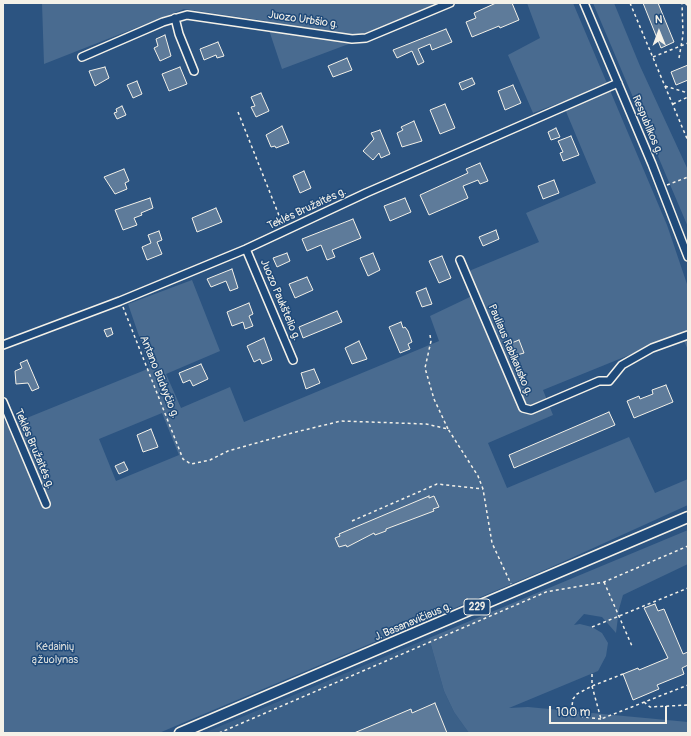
<!DOCTYPE html>
<meta charset="utf-8">
<style>
body{margin:0}
#map{position:relative;width:691px;height:736px;overflow:hidden;background:#2c5481;font-family:Pangolin,sans-serif}
canvas{display:block}
.frame{position:absolute;inset:0;border:4px solid #f4f1e8;pointer-events:none}
.north{position:absolute;left:639px;top:12px;width:40px;height:40px;-webkit-text-stroke:3px #1f4a7a;paint-order:stroke;rotate:359deg;font-size:11px;font-weight:700;line-height:16px;text-align:center;color:#f4f1e8}
.north::after{content:'';display:block;margin:auto;width:14px;height:18px;background:#f4f1e8;clip-path:polygon(50% 0,100% 100%,50% 72%,0 100%)}
.scale{position:absolute;left:549px;top:706px;width:118px;height:18px;box-sizing:border-box;border:2px solid #f4f1e8;border-top:0;padding-left:5px;font-size:12px;line-height:14px;white-space:nowrap;color:#f4f1e8;-webkit-text-stroke:3px #1f4a7a;paint-order:stroke}
</style>
<div id="map">
<canvas width="691" height="736"></canvas>
<div class="frame"></div>
<div class="north">N</div>
<div class="scale">100 m</div>
</div>
<script>
const g = document.querySelector('canvas').getContext('2d');
g.lineJoin = 'round';
function fillPath(path, color) { g.fillStyle = color; g.fill(path, 'evenodd'); }
const shape = rows => new Path2D(rows.map(r => 'M' + r).join(''));
function strokePath(path, color, width, dash) { g.strokeStyle = color; g.lineWidth = width; g.lineCap = dash ? 'butt' : 'round'; g.setLineDash(dash || []); g.stroke(path); }
function drawText(font, color, halo, rows, align = 'center') {
  g.font = font + ' Pangolin,sans-serif'; g.lineWidth = 3; g.setLineDash([]); g.textBaseline = 'middle'; g.strokeStyle = halo; g.fillStyle = color; for (const [text, x, y, turn = 0] of rows) {
    g.save(); g.translate(x, y); g.rotate((+turn || 0) * Math.PI / 180); g.textAlign = isNaN(turn) ? turn : align; if (halo) g.strokeText(text, 0, 0); g.fillText(text, 0, 0); g.restore();
  }
}
fillPath(shape([
 [429,638,444,691,454,712,469,733,204,733]
]), '#3b6088');
fillPath(shape([
 [42,3,458,3,282,69,266,21,184,9,44,64],
 [527,3,573,3,667,225,688,287,688,350,681,334,543,390,553,415,488,443,507,488,629,437,655,493,688,479,688,505,547,569,159,733,3,733,3,417,7,426,150,368,128,304,192,280,220,351,166,374,181,408,230,387,244,422,439,341,430,316,472,296,469,271,539,242,526,213,596,183,562,102,533,113,508,55,540,38],
 [162,413,179,455,116,481,99,439],
 [593,3,614,3,640,66,688,170,688,227],
 [688,530,688,564,623,595,619,609,616,633,602,617,584,614,574,625,580,624,592,627,602,633,608,643,606,656,598,671,509,708,528,707,688,722,688,733,469,733,454,712,444,691,429,638]
]), '#496b90');
const building = shape([
 [496,3,512,3,519,20,500,28,499,26,472,37,466,22,476,18,474,13,496,3],
 [643,3,658,3,674,42,661,48,643,3],
 [446,29,452,42,432,50,430,44,418,49,424,62,418,65,412,51,397,58,393,50,446,29],
 [165,35,171,56,160,61,154,48,158,46,156,39,165,35],
 [218,42,224,56,217,58,216,55,204,60,200,49,218,42],
 [347,58,352,70,333,77,328,66,347,58],
 [688,65,688,80,676,85,671,72,688,65],
 [105,67,109,78,95,86,89,71,105,67],
 [180,67,187,84,169,91,162,74,180,67],
 [472,78,475,84,462,90,459,83,472,78],
 [137,81,142,94,133,98,127,85,137,81],
 [513,85,521,103,505,110,498,91,513,85],
 [261,93,269,111,256,117,251,107,255,106,251,97,261,93],
 [445,104,455,128,440,134,430,110,445,104],
 [122,106,126,115,117,119,114,113,117,112,116,109,122,106],
 [414,121,422,141,402,147,397,133,403,130,401,127,414,121],
 [282,126,289,143,276,148,275,146,271,147,266,135,282,126],
 [556,128,560,137,551,140,548,132,556,128],
 [380,130,390,154,381,158,379,153,373,160,363,151,374,139,371,133,380,130],
 [571,136,579,155,563,161,560,153,563,152,558,141,571,136],
 [480,163,488,181,480,184,478,180,463,186,468,198,429,215,420,195,468,173,466,169,480,163],
 [124,169,129,181,125,183,127,189,115,194,104,177,124,169],
 [304,171,311,188,300,193,293,176,304,171],
 [554,180,559,193,543,199,538,186,554,180],
 [150,198,153,208,141,213,142,215,134,218,137,225,123,230,115,210,150,198],
 [405,198,411,212,390,221,384,206,405,198],
 [216,208,222,222,197,232,192,218,216,208],
 [353,219,361,238,332,250,335,257,327,260,321,245,307,251,302,239,353,219],
 [496,230,499,239,483,246,479,237,496,230],
 [159,231,162,240,157,242,162,254,147,260,142,247,151,243,148,235,159,231],
 [287,253,290,261,277,267,273,258,287,253],
 [373,253,380,270,368,276,360,258,373,253],
 [442,256,451,278,439,283,429,261,442,256],
 [232,269,238,288,230,291,226,281,211,287,207,279,232,269],
 [307,277,313,290,295,298,289,284,307,277],
 [426,288,432,304,422,307,416,292,426,288],
 [249,303,253,314,249,316,253,326,245,329,243,322,232,326,227,312,249,303],
 [337,311,342,322,303,338,299,327,337,311],
 [401,322,403,328,405,327,408,331,412,342,408,344,410,349,400,353,389,327,401,322],
 [111,328,113,334,107,337,104,330,111,328],
 [264,338,272,360,262,364,260,359,254,362,247,346,264,338],
 [519,340,524,353,513,356,509,344,519,340],
 [359,341,367,359,352,364,345,348,359,341],
 [27,360,39,388,32,391,28,383,16,384,15,371,22,368,20,363,27,360],
 [201,364,208,379,193,386,190,380,183,383,179,373,201,364],
 [314,369,320,383,306,389,301,373,314,369],
 [666,385,673,402,634,418,627,401,639,396,640,399,653,394,652,390,666,385],
 [609,412,615,425,514,468,509,455,609,412],
 [151,429,158,447,143,452,137,435,151,429],
 [124,462,128,470,119,474,115,466,124,462],
 [429,496,429,498,434,496,439,507,433,509,434,511,386,529,386,531,375,535,374,533,347,547,346,545,339,547,335,538,340,536,339,534,429,496],
 [655,604,658,611,664,609,683,654,688,652,688,665,682,668,684,674,657,685,659,689,633,700,623,674,638,668,639,670,668,658,644,608,655,604],
 [435,703,447,733,354,733,411,709,412,713,435,703]
]);
fillPath(building, '#5e7b9a');
strokePath(building, '#f4f1e8', 1);
const minor = shape([
 [584,3,652,164,688,257],
 [175,18,179,34,194,71],
 [82,57,163,22,187,15,352,39,366,38,450,3],
 [246,249,293,360],
 [460,260,523,408,531,410,599,381,609,381,622,365,652,348,688,335],
 [3,345,120,301,246,249,366,193,618,83],
 [3,402,46,504]
]);
const primary = shape([
 [180,733,688,517]
]);
strokePath(minor, '#f4f1e8', 10);
strokePath(primary, '#f4f1e8', 13);
strokePath(shape([
 [630,3,688,141],
 [685,3,688,6],
 [653,57,688,43],
 [679,58,683,35,682,3],
 [665,86,688,93],
 [673,104,688,97],
 [238,112,282,223],
 [667,185,688,177],
 [123,307,183,459,191,464,210,460,228,451,292,433,341,421,426,424,448,429,478,476,483,489,492,543,511,584],
 [430,335,431,341,425,368,434,399,448,429],
 [352,521,437,484,483,489],
 [604,582,632,646],
 [592,627,688,588],
 [592,674,592,686,601,719,688,685],
 [644,702,650,707,688,705],
 [601,719,584,717,575,714,572,706,573,699,577,694,592,686,623,674],
 [219,733,546,592,604,582,688,546]
]), '#f4f1e8', 1.5, [3, 3]);
strokePath(minor, '#1f4a7a', 7);
strokePath(primary, '#1f4a7a', 10);
for (const [x, y, w] of [
 [477,607,26]
]) { const box = new Path2D(); box.roundRect(x - w / 2, y - 8, w, 16, 3); g.fillStyle = '#1f4a7a'; g.fill(box); strokePath(box, '#f4f1e8', 1); }
drawText('bold 10px', '#f4f1e8', null, [
 ["229",477,607]
]);
drawText('11px', '#f4f1e8', '#1f4a7a', [
 ["Juozo Urbšio g.",303,20,8],
 ["Respublikos g.",647,125,67],
 ["Teklės Bružaitės g.",307,209,-25],
 ["Juozo Paukštelio g.",280,300,67],
 ["Pauliaus Rabikausko g.",510,350,67],
 ["Antano Būdvyčio g.",159,377,68],
 ["Teklės Bružaitės g.",34,449,67],
 ["J. Basanavičiaus g.",413,622,-23]
]);
drawText('11px', '#dadddb', '#1f4a7a', [
 ["Kėdainių",55,647],
 ["ąžuolynas",55,660]
]);
</script>
